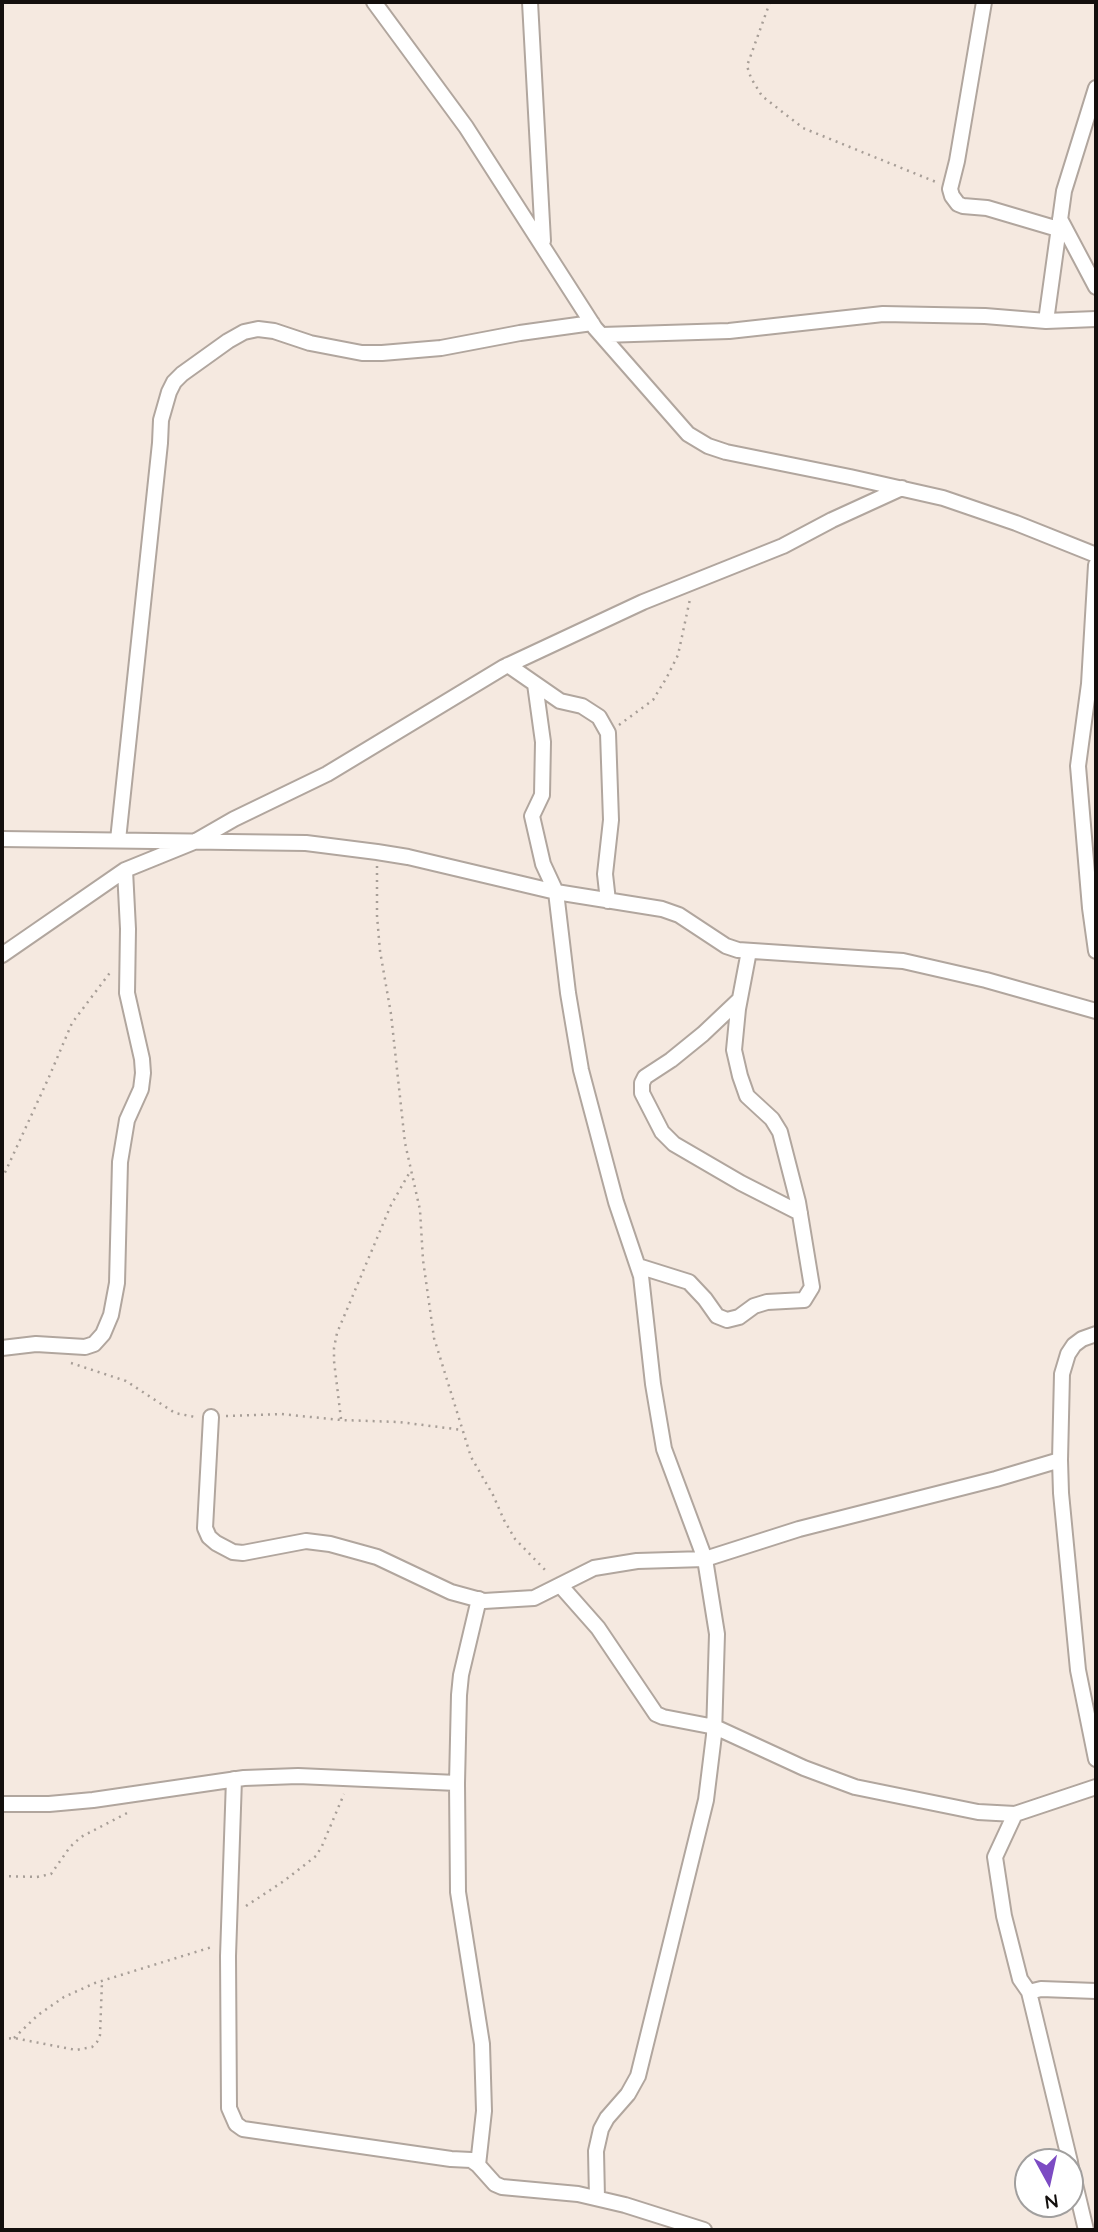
<!DOCTYPE html>
<style>
body{margin:0}
#map{position:relative;width:1098px;height:2232px;overflow:hidden;background:#f5e9e0;font-family:Quicksand,sans-serif}
canvas{display:block}
.frame{position:absolute;inset:0;border:4px solid #130f0d;pointer-events:none}
.north{position:absolute;left:1014px;top:2148px;width:70px;height:70px;box-sizing:border-box;background:#fff;border:2px solid #a19f9e;border-radius:50%;rotate:172deg;font-size:19px;font-weight:700;line-height:28px;text-align:center;color:#130f0d}
.north::after{content:'';display:block;margin:auto;width:24px;height:32px;background:#7c4bc3;clip-path:polygon(50% 0,100% 100%,50% 72%,0 100%)}
</style>
<div id="map">
<canvas width="1098" height="2232"></canvas>
<div class="frame"></div>
<div class="north">N</div>
</div>
<script>
const g = document.querySelector('canvas').getContext('2d');
g.lineJoin = 'round';
const shape = rows => new Path2D(rows.map(r => 'M' + r).join(''));
function strokePath(path, color, width, dash) { g.strokeStyle = color; g.lineWidth = width; g.lineCap = dash ? 'butt' : 'round'; g.setLineDash(dash || []); g.stroke(path); }
const minor = shape([
 [374,2,466,127,595,328,688,434,708,446,726,452,850,477,943,498,1016,523,1096,555],
 [530,2,543,241],
 [984,2,957,161,950,189,952,196,958,204,963,206,987,208,1058,229],
 [1060,219,1096,287],
 [1046,321,1064,191,1096,88],
 [602,335,729,331,883,314,985,316,1046,321,1096,319],
 [1096,565,1089,684,1078,766,1090,908,1096,951],
 [508,665,560,701,582,706,599,717,608,733,611,820,605,874,608,901],
 [535,684,543,742,542,795,532,816,543,864,556,892,568,993,581,1070,616,1202,641,1276,653,1384,664,1449,705,1559,717,1634,714,1735,706,1800,638,2076,628,2094,607,2118,601,2129,596,2151,597,2198],
 [2,839,306,843,377,852,408,857,556,892,662,909,679,915,726,946,738,950,903,961,986,980,1096,1011],
 [118,840,160,443,161,420,169,392,174,382,182,374,228,341,244,332,258,329,274,331,310,343,362,353,382,353,441,348,520,333,592,323],
 [2,955,125,870,194,842,234,819,327,774,504,667,643,602,783,546,832,520,902,488],
 [740,999,703,1034,671,1060,645,1077,642,1083,642,1093,662,1132,674,1144,741,1183,800,1213],
 [638,1266,689,1282,705,1299,717,1316,727,1320,739,1317,754,1306,767,1302,804,1300,812,1287,798,1202,780,1132,772,1119,747,1096,740,1076,734,1050,738,1009,749,951],
 [1096,1334,1082,1339,1074,1345,1068,1354,1062,1374,1060,1460,1061,1493,1078,1670,1096,1759],
 [2,1348,36,1344,85,1347,94,1344,103,1334,111,1315,117,1283,120,1162,127,1120,141,1089,143,1073,142,1059,127,993,128,929,125,870],
 [211,1417,205,1528,209,1537,216,1543,233,1552,243,1553,306,1541,330,1544,377,1557,451,1592,484,1601,534,1598,594,1568,637,1561,705,1559,799,1529,996,1479,1060,1460],
 [560,1585,598,1628,656,1714,663,1717,715,1727,804,1768,855,1787,978,1812,1015,1814,1096,1787],
 [234,1779,228,1956,229,2108,236,2124,243,2129,451,2159,471,2160,478,2165,495,2184,502,2187,578,2194,625,2205,704,2230],
 [2,1804,49,1804,93,1800,244,1778,298,1776,457,1783],
 [1015,1814,995,1857,1004,1916,1020,1979,1029,1992,1070,2162],
 [1029,1992,1041,1989,1096,1991],
 [1070,2163,1086,2230],
 [478,2165,484,2111,482,2044,458,1892,457,1783,459,1695,461,1675,479,1599]
]);
strokePath(minor, '#b1a69e', 18);
strokePath(shape([
 [770,2,747,66,751,78,762,96,803,128,936,182],
 [619,725,653,700,667,677,678,655,690,599],
 [377,866,377,916,380,951,391,1014,405,1143,420,1210,423,1260,434,1338,471,1457,493,1495,504,1520,515,1539,548,1573],
 [2,1179,49,1077,72,1023,112,970],
 [71,1363,126,1381,175,1413,195,1417],
 [226,1416,281,1414,341,1420,399,1422,463,1430],
 [341,1419,334,1361,334,1348,337,1333,391,1205,411,1170],
 [2,1876,37,1877,51,1874,70,1847,81,1837,129,1812],
 [246,1906,284,1881,316,1856,322,1846,344,1794],
 [14,2038,38,2015,64,1997,95,1983,212,1947],
 [2,2039,14,2038,76,2050,92,2047,97,2042,100,2035,102,1981]
]), '#a79e97', 2.5, [2, 5]);
strokePath(minor, '#fff', 14);
</script>
